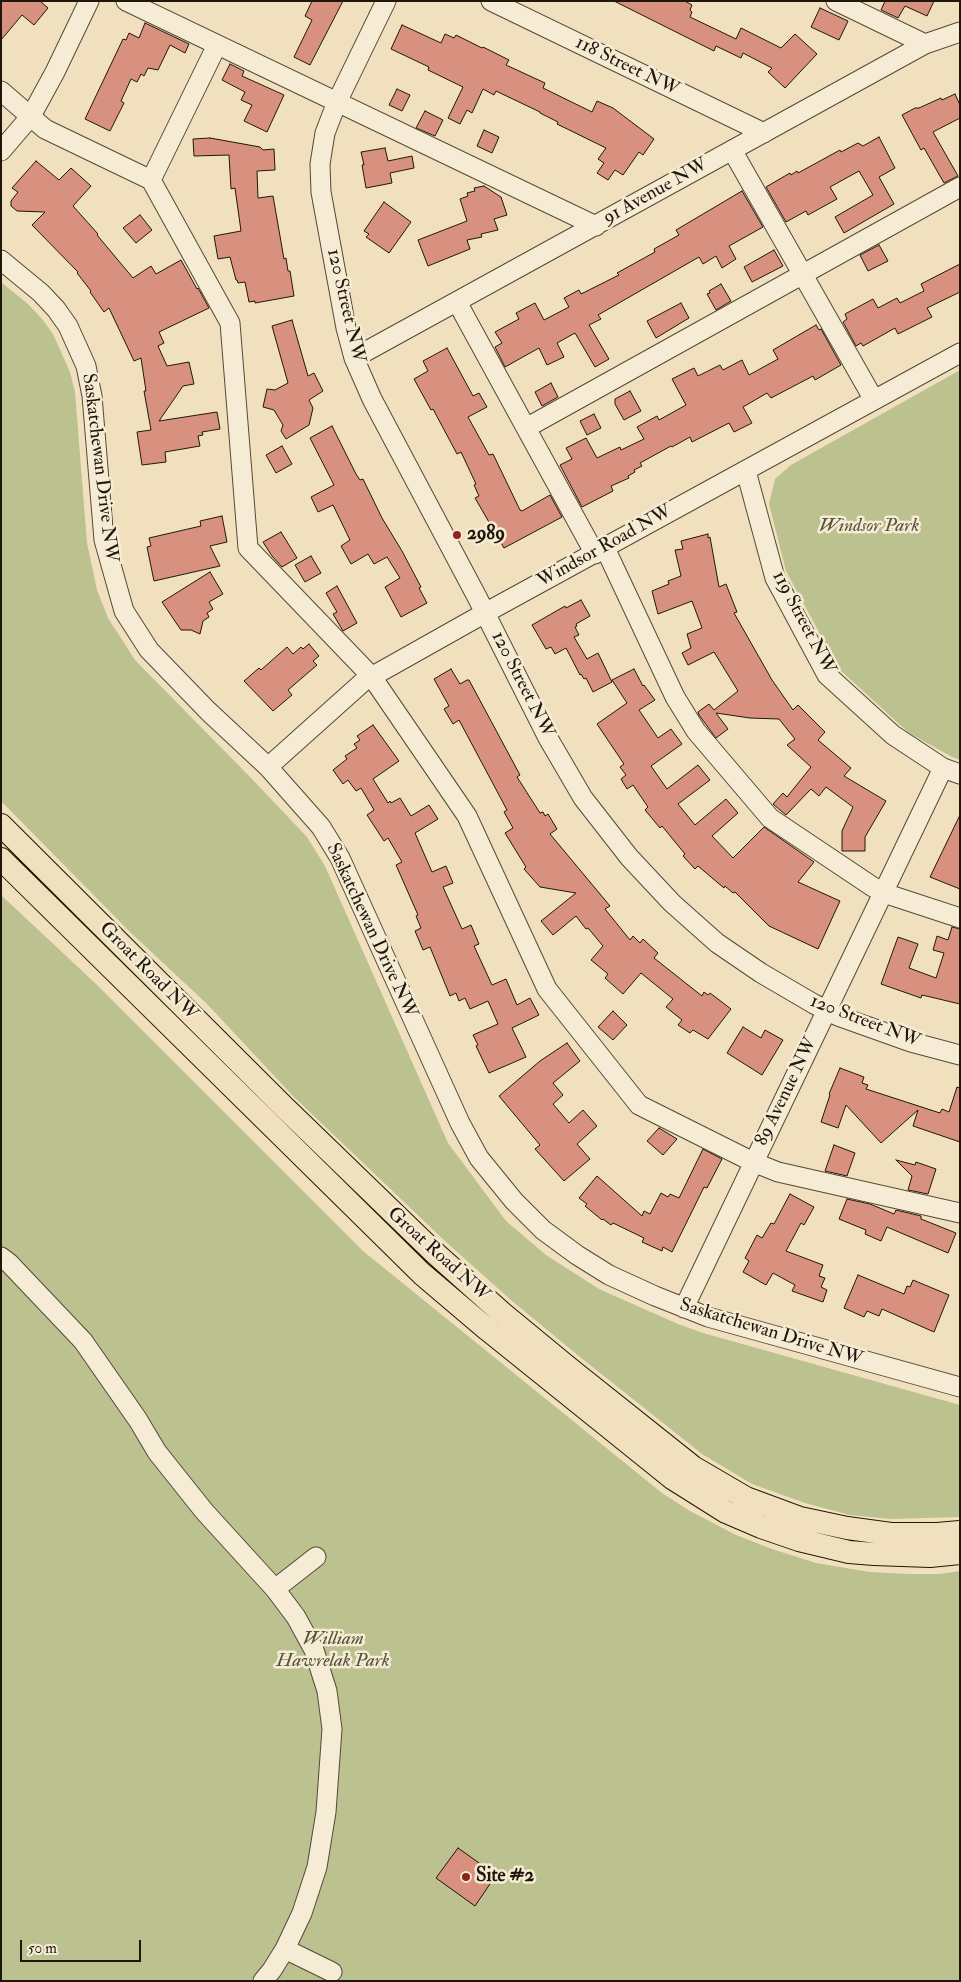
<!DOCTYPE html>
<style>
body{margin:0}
#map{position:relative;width:961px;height:1982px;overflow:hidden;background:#f1e0bd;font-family:"IM FELL Double Pica",serif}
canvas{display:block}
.frame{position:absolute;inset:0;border:2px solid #20170a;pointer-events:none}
.scale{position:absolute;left:20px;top:1940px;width:121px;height:22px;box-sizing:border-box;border:2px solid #20170a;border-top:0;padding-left:6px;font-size:15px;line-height:18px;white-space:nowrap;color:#20170a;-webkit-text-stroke:4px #f6ebd4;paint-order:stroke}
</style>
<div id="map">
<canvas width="961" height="1982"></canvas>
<div class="frame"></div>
<div class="scale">50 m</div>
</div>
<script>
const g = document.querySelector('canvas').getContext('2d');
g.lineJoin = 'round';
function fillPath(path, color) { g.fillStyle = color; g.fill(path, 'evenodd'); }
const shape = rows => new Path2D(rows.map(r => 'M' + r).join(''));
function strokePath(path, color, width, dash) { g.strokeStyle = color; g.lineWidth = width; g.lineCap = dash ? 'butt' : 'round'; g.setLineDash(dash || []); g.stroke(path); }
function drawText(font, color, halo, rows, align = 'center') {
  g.font = font + ' "IM FELL Double Pica",serif'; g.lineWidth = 5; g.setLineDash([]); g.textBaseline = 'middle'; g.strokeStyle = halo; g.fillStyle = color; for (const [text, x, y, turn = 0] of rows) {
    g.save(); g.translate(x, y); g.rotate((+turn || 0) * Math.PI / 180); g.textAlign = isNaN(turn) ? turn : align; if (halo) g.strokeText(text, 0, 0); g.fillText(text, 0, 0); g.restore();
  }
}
fillPath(shape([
 [1,282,28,304,43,320,53,334,70,372,75,392,87,543,97,590,108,618,135,660,253,780,307,837,325,866,448,1143,506,1221,546,1255,599,1289,678,1324,703,1333,960,1405,960,1517,891,1519,850,1515,805,1503,752,1484,702,1454,580,1357,512,1301,446,1242,294,1097,207,1004,130,932,1,801],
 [960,370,960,760,952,757,909,733,839,669,786,571,769,504,775,479,791,465],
 [1,895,95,983,363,1251,662,1493,690,1511,736,1535,772,1549,816,1563,870,1572,908,1574,940,1574,960,1571,960,1981,1,1981]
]), '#bbc290');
const building = shape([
 [1,1,40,1,48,8,34,25,22,15,1,40,1,1],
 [312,1,343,1,310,65,294,57,312,20,305,16,312,1],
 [614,1,685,1,692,5,690,10,692,12,690,17,736,39,741,28,781,48,795,34,817,54,785,88,768,72,772,68,743,53,741,58,716,46,714,51,614,1],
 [885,1,934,1,927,16,905,6,898,18,881,10,885,1],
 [820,8,848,21,839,40,811,27,820,8],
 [145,23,189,44,185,53,170,45,158,70,148,68,144,76,141,74,137,82,131,79,121,101,124,103,110,131,85,119,123,39,126,40,129,33,139,38,145,23],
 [402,25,441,43,445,34,454,38,456,35,482,48,483,47,509,60,506,65,545,83,543,88,592,112,597,101,613,108,654,139,643,155,639,152,623,175,615,170,608,180,597,173,604,163,598,159,606,148,557,124,558,122,540,113,540,112,496,91,494,95,483,89,472,113,467,110,460,124,448,118,463,87,428,70,429,67,391,49,402,25],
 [230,64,244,71,242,76,284,95,267,132,244,121,252,105,241,100,245,92,222,80,230,64],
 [397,89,410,95,402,111,389,105,397,89],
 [955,94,960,105,960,118,933,132,958,176,944,183,924,148,921,150,902,115,915,108,919,108,941,98,942,100,955,94],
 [425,111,443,120,435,136,416,128,425,111],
 [484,130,499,137,492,153,477,146,484,130],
 [879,137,895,168,879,177,894,204,844,233,835,217,873,195,859,171,830,187,837,199,808,215,806,211,786,222,766,187,790,173,791,175,797,171,798,173,840,150,841,152,858,143,863,146,879,137],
 [210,138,260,147,263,150,274,149,275,170,257,171,258,198,273,196,284,259,286,258,288,271,290,271,294,296,255,303,255,301,249,302,245,282,238,283,237,280,236,280,230,257,218,259,214,236,241,231,235,188,231,189,229,155,194,156,193,139,210,138],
 [385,148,388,161,412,156,414,168,390,173,392,183,366,188,362,165,364,165,361,152,385,148],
 [36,161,59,180,71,168,91,186,73,206,98,234,97,235,133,278,151,266,156,274,181,260,197,289,198,288,209,308,159,332,164,343,158,346,167,366,189,362,194,384,183,386,159,421,217,412,220,429,202,432,203,435,198,436,200,446,165,452,166,462,142,465,137,432,151,430,144,391,146,391,141,358,134,361,109,308,104,312,90,292,91,291,77,273,78,272,32,225,45,212,17,211,11,206,11,201,18,192,12,188,36,161],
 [484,186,501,197,507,215,494,219,498,230,481,234,482,237,467,240,470,249,428,266,418,240,467,221,460,199,468,196,467,193,475,191,474,188,484,186],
 [742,191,763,227,729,246,736,259,722,268,716,256,703,264,699,257,598,315,601,319,589,325,609,359,595,367,575,333,557,343,564,357,547,365,539,348,505,367,495,347,502,343,495,332,519,319,516,313,535,303,544,320,569,307,564,298,579,290,581,294,619,275,617,273,655,252,654,249,679,235,676,230,742,191],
 [384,202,411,222,389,253,366,237,369,234,364,231,384,202],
 [140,215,152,230,136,243,123,228,140,215],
 [879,245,888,261,868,271,860,255,879,245],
 [774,250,783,266,752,282,744,267,774,250],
 [960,264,960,292,927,308,932,317,898,334,895,328,863,346,861,343,856,346,843,322,847,319,845,314,873,299,878,308,897,298,900,303,924,291,921,284,960,264],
 [721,284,731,301,716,310,707,294,710,293,709,291,721,284],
 [681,303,689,318,656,338,647,321,681,303],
 [292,320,308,376,314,373,323,391,309,400,313,408,309,425,286,439,281,431,283,425,274,410,263,407,267,389,275,390,288,383,272,326,292,320],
 [816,325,819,330,821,329,841,365,815,380,813,376,771,398,767,393,743,407,752,423,734,432,729,423,692,442,690,437,672,447,671,446,640,463,642,466,634,470,635,472,628,476,629,478,611,486,613,491,582,507,560,465,572,459,566,448,586,438,597,458,620,447,621,450,644,439,637,427,657,416,659,420,686,405,672,379,694,368,698,376,720,365,723,370,742,360,749,375,778,359,773,350,816,325],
 [447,348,473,396,479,393,487,407,468,417,489,455,493,454,520,510,522,511,550,495,562,517,504,548,475,498,479,496,474,485,476,484,461,452,457,454,433,409,431,410,414,379,428,371,423,361,447,348],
 [551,383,558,397,542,406,535,392,551,383],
 [630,391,641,411,624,420,615,404,615,399,630,391],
 [594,414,601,428,587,435,580,421,594,414],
 [332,426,356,474,360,480,363,479,382,518,402,551,421,587,419,588,427,603,401,617,385,587,400,578,387,557,374,564,368,554,351,564,341,546,350,540,333,505,318,512,311,497,334,485,310,438,332,426],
 [282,446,292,464,276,473,266,455,282,446],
 [222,516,227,542,210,546,220,566,154,581,147,547,151,546,149,538,201,526,200,521,222,516],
 [281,532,297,558,282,567,272,556,263,542,281,532],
 [708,534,708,538,710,537,719,587,726,584,737,612,734,613,772,680,793,710,798,705,825,732,818,740,851,768,844,776,886,801,865,837,865,851,842,851,842,831,853,807,826,787,819,796,811,789,786,815,773,804,783,793,787,797,811,767,787,745,795,739,779,719,750,718,716,713,728,729,716,738,699,715,698,712,709,704,714,710,738,691,714,652,688,665,682,653,691,648,687,634,702,628,692,601,658,614,652,591,669,584,668,581,681,576,675,550,683,549,681,541,708,534],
 [311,556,321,573,305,582,295,565,311,556],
 [210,572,223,594,209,602,213,609,207,613,209,617,203,621,200,634,191,630,181,630,162,602,210,572],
 [337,586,357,623,343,631,333,614,337,612,326,593,337,586],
 [581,600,590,616,576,624,577,626,575,627,579,635,574,637,587,659,598,653,612,682,593,692,586,678,584,679,581,674,580,675,566,648,555,654,551,647,546,649,532,625,565,606,566,608,581,600],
 [309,644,319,656,313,661,317,665,288,690,292,695,273,711,244,681,259,668,261,670,287,647,293,654,301,647,303,649,309,644],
 [451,669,460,684,467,680,469,680,520,775,517,777,540,813,543,812,545,816,548,814,557,829,550,834,610,906,605,909,630,940,633,936,640,943,643,939,658,953,654,958,702,996,704,992,708,995,710,993,731,1009,708,1039,693,1030,690,1033,678,1025,682,1020,666,1007,673,999,641,973,623,994,605,978,608,974,591,960,603,946,588,928,586,929,576,916,553,935,541,921,576,893,540,887,524,869,526,867,505,833,513,828,504,812,507,810,459,720,453,724,444,709,449,706,434,679,451,669],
 [634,669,643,686,644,685,655,700,639,710,658,738,671,729,682,744,651,766,667,789,698,765,710,780,678,804,695,825,726,799,738,813,712,836,733,858,764,827,814,862,798,882,840,901,818,949,769,926,735,892,733,893,725,886,724,888,698,866,695,869,683,856,685,854,662,826,660,828,645,810,648,807,633,785,627,789,621,779,626,775,620,767,624,764,597,724,627,703,612,680,634,669],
 [373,725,399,761,373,779,388,803,390,801,391,803,400,798,411,816,429,805,438,819,415,833,432,872,446,866,453,883,443,887,462,929,471,925,479,944,474,946,492,985,506,979,517,1005,530,998,539,1015,512,1028,526,1057,489,1073,476,1046,478,1045,473,1035,498,1024,488,1001,470,1009,465,998,459,1001,456,993,450,996,430,947,423,950,415,931,421,928,416,916,418,915,396,865,402,862,388,838,384,841,367,815,374,810,361,788,356,791,348,780,343,784,333,770,347,759,345,756,357,748,354,744,360,740,357,736,373,725],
 [960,815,960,889,930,877,960,815],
 [952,927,960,929,960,1004,922,995,921,998,881,984,898,937,918,944,909,968,936,978,944,953,933,950,937,936,948,940,952,927],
 [613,1011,627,1025,613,1040,598,1027,613,1011],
 [743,1027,761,1038,765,1030,783,1040,762,1075,727,1053,743,1027],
 [567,1043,580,1061,553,1083,563,1095,553,1104,569,1123,583,1110,597,1126,577,1144,590,1159,564,1181,535,1149,540,1145,499,1096,540,1061,567,1043],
 [840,1068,864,1077,862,1083,868,1085,866,1089,940,1113,942,1109,949,1112,957,1087,960,1088,960,1142,913,1126,918,1110,881,1143,846,1105,838,1128,821,1122,830,1095,829,1094,840,1068],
 [659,1128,677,1139,663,1155,647,1141,659,1128],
 [834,1145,855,1153,847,1176,825,1171,834,1145],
 [703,1149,722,1159,707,1188,704,1187,672,1252,663,1247,662,1251,642,1242,644,1238,613,1223,611,1225,603,1219,602,1220,585,1206,587,1204,579,1198,597,1176,642,1216,644,1211,650,1214,661,1193,668,1197,670,1194,679,1198,703,1149],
 [896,1160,915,1165,916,1162,936,1169,928,1194,908,1190,912,1176,896,1160],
 [790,1194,814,1207,804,1225,801,1223,786,1251,823,1265,819,1276,825,1278,821,1287,827,1290,823,1302,792,1291,795,1285,773,1273,766,1285,743,1272,749,1261,745,1258,757,1235,762,1238,771,1223,774,1224,790,1194],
 [847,1199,870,1204,894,1214,896,1210,921,1216,921,1219,956,1233,948,1253,887,1227,881,1241,865,1234,866,1230,839,1219,847,1199],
 [858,1275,904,1294,907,1286,910,1287,913,1280,949,1295,934,1332,882,1309,879,1316,867,1311,864,1317,844,1308,858,1275],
 [458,1848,496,1875,475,1906,436,1878,458,1848]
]);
fillPath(building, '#d8907f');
strokePath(building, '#20170a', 1);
const minor = shape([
 [126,1,596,226],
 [386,1,337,102,325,133,320,164,321,192,346,328,354,358,372,399,477,597,548,738,583,798,629,857,672,903,717,943,761,973,814,1004,838,1016,911,1042,960,1055],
 [491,1,764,133],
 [836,1,925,44],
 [1,91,45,129,151,180,230,323,248,548,372,677,467,816,547,989,639,1105,753,1162,778,1172,960,1213],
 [732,150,874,400],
 [1,151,31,116,55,72,89,1],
 [151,180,217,45],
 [1,260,41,293,56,309,68,326,86,366,92,396,104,540,124,611,149,650,208,711,268,767,321,827,340,858,460,1123,479,1158,514,1201,543,1230,577,1255,609,1275,655,1296,708,1317,960,1387],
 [457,302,595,554],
 [354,358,925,44,960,32],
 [526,428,960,187],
 [746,471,775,578,827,675,893,735,943,768,960,774],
 [605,548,675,697,696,731,770,818,873,887,893,896,960,918],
 [268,767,364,681,485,613,960,353],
 [1,1257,9,1263,83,1341,138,1420,157,1452,204,1511,275,1589,296,1617,314,1650,327,1691,332,1729,326,1812,317,1867,302,1913,285,1949,272,1970,263,1981],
 [684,1308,943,768],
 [275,1589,316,1557],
 [285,1949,332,1972]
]);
const major = shape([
 [1,825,284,1107,436,1254,502,1313,570,1369,693,1467,746,1498,800,1518,847,1528,891,1534,937,1534,960,1532],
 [1,859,422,1274,488,1330,672,1478,726,1512,761,1527,799,1540,849,1552,874,1554,930,1556,960,1553]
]);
strokePath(minor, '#544937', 21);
strokePath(major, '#20170a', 24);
strokePath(minor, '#f6ebd4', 19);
strokePath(major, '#f1e0bd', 22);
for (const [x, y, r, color] of [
 [457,535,5,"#8f2418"],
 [466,1877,5,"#8f2418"]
]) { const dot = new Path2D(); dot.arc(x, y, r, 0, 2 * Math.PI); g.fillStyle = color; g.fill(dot); strokePath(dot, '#f6ebd4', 2); }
drawText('19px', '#20170a', '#f6ebd4', [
 ["118 Street NW",627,67,26],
 ["91 Avenue NW",656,192,-29],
 ["120 Street NW",345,306,77],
 ["Saskatchewan Drive NW",99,468,83],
 ["Windsor Road NW",605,547,-29],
 ["119 Street NW",803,623,62],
 ["120 Street NW",522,685,63],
 ["Saskatchewan Drive NW",371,931,65],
 ["Groat Road NW",148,972,45],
 ["120 Street NW",865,1022,21],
 ["89 Avenue NW",787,1092,-64],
 ["Groat Road NW",438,1255,42],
 ["Saskatchewan Drive NW",771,1333,17]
]);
drawText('italic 19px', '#565339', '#f6ebd4', [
 ["Windsor Park",869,527],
 ["William",333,1640],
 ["Hawrelak Park",333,1662]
]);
drawText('bold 19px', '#20170a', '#f6ebd4', [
 ["2989",467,535],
 ["Site #2",476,1877]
], 'left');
</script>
